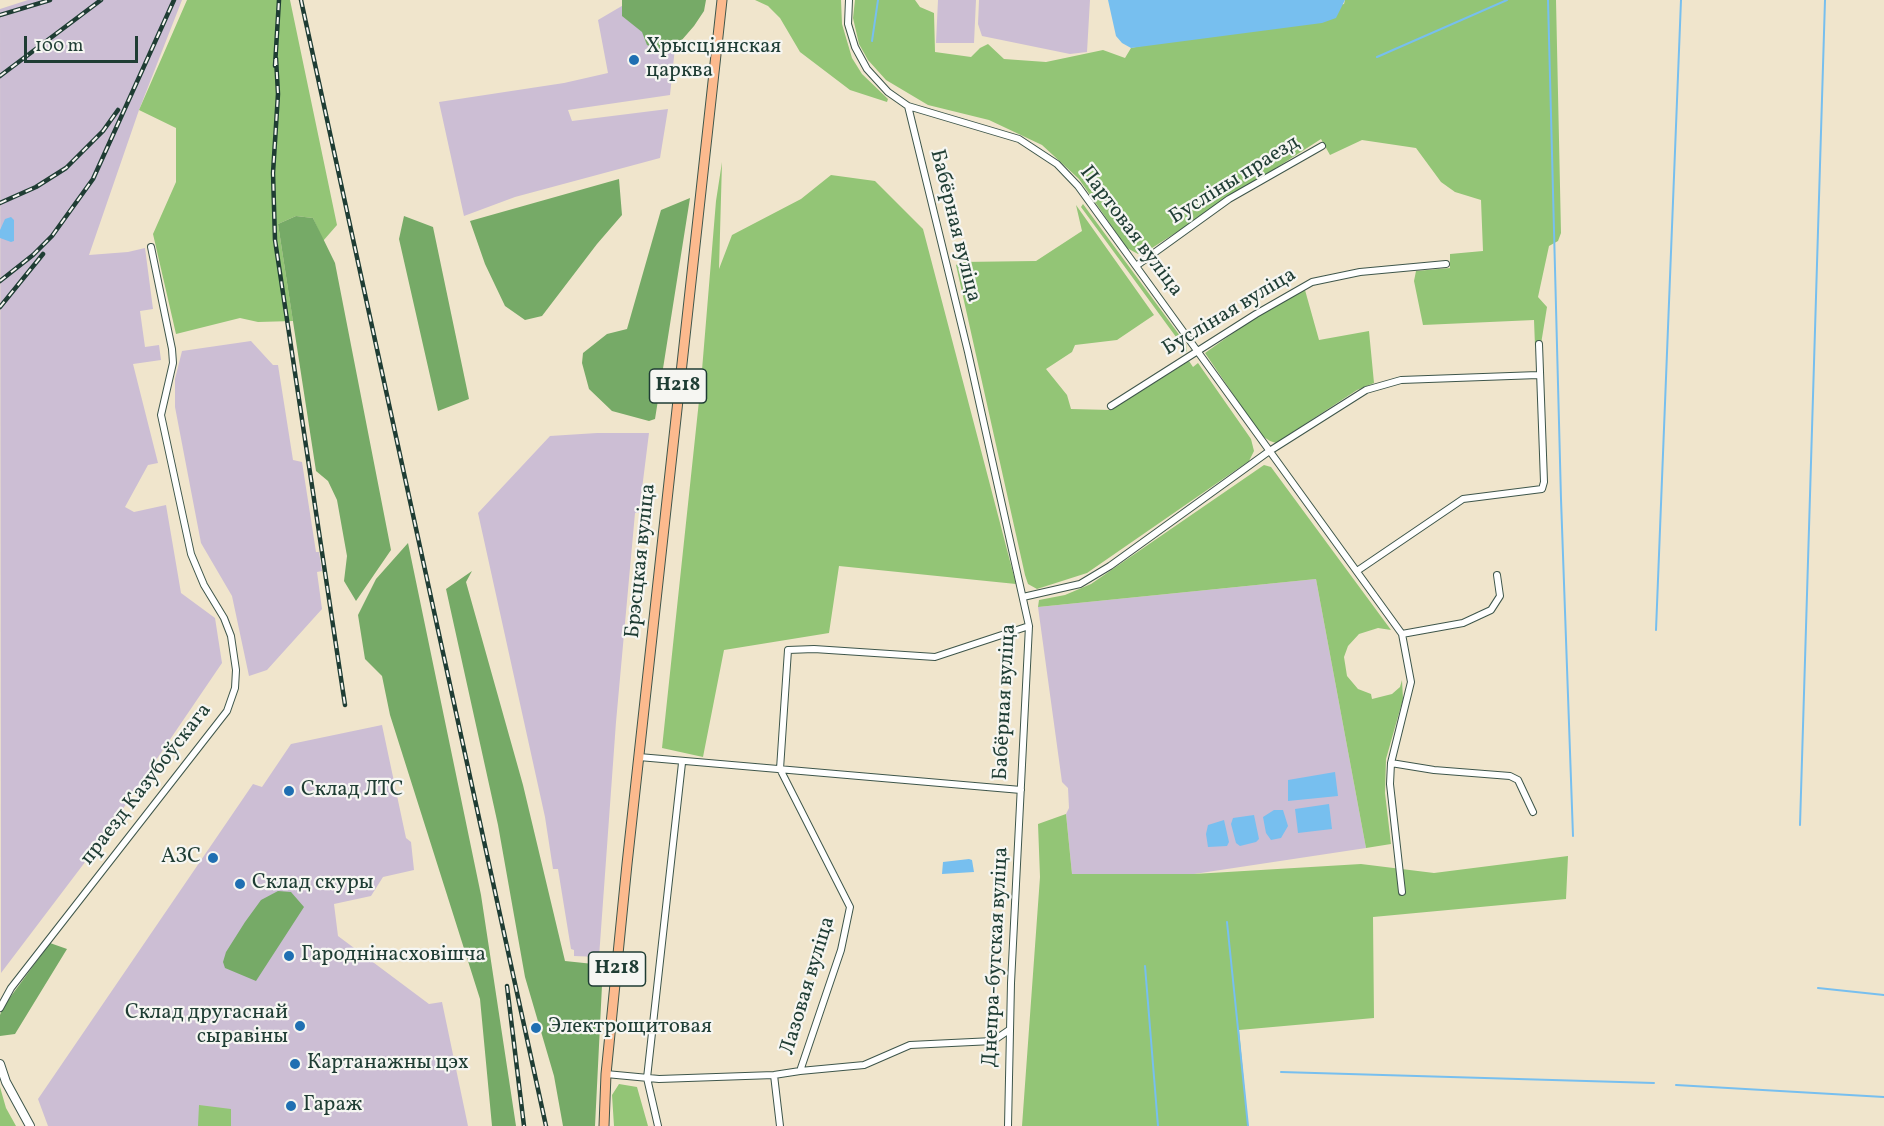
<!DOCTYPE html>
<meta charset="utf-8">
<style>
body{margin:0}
#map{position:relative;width:1884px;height:1126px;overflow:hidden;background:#f0e5cc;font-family:Vollkorn,serif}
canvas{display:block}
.scale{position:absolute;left:24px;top:36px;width:114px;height:27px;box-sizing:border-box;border:3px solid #1f3d34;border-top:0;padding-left:8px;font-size:18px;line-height:21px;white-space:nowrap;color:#1f3d34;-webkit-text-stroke:4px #f6f6f2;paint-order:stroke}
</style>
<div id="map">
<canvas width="1884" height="1126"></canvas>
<div class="scale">100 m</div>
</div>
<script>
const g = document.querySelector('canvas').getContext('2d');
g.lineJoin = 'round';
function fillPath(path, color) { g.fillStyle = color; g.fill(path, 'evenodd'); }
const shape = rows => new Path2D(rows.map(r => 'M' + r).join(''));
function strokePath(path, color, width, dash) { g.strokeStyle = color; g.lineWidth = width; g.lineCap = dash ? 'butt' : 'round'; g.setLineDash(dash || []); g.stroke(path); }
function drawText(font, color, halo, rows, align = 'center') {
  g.font = font + ' Vollkorn,serif'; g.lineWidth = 4.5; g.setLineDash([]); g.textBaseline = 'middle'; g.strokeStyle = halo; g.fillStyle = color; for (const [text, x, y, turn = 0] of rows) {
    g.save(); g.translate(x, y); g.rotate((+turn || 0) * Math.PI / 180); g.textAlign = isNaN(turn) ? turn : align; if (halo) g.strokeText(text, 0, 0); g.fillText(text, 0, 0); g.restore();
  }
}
fillPath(shape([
 [28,0,182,0,139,110,89,255,128,252,145,248,153,309,140,311,145,347,159,345,161,360,133,364,158,463,148,465,125,507,134,512,166,505,181,593,215,618,222,663,101,841,1,973,0,9],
 [632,0,680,0,670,95,568,110,572,121,668,109,660,158,515,197,464,216,439,102,564,83,608,73,598,20],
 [938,0,976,0,974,43,936,43],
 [979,0,1090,0,1087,52,1070,54,982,36,978,24],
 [251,341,273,365,278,365,293,460,302,462,316,552,319,552,322,571,317,572,322,609,267,670,249,676,232,596,201,543,175,407,175,379,182,351],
 [597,433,649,433,639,513,635,513,616,722,599,957,574,956,574,950,571,949,558,869,553,869,545,817,478,513,550,436],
 [1316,579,1366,848,1194,874,1072,874,1066,814,1069,808,1068,788,1062,782,1038,607],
 [382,725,406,838,411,842,414,870,383,877,371,896,334,904,338,936,429,1004,442,1002,468,1126,48,1126,38,1099,253,784,262,787,291,744]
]), '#ccbed4');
fillPath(shape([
 [187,0,290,0,337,225,323,241,313,218,296,216,278,224,293,321,258,322,240,318,176,334,153,234,176,182,176,128,139,110],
 [755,0,841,0,842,24,852,58,862,74,888,99,887,102,850,90,800,52,780,18,768,6],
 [855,0,915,0,920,7,934,13,935,52,971,57,980,48,988,44,1004,59,1046,62,1103,50,1125,58,1131,48,1344,4,1345,0,1556,0,1561,233,1558,241,1549,246,1538,297,1547,307,1541,344,1535,346,1534,320,1423,325,1414,281,1416,271,1450,268,1450,254,1483,251,1481,200,1455,192,1441,182,1416,148,1362,140,1330,155,1321,139,1152,248,1138,254,1127,248,1079,179,1042,145,989,120,928,105,886,80,868,60,859,44,853,18],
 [722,162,719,269,732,235,801,199,831,175,875,181,923,229,1016,584,839,566,829,633,724,650,703,757,662,748,701,382,716,201],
 [1083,204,1186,344,1187,352,1081,207],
 [1076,205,1154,315,1117,340,1075,345,1072,352,1046,369,1067,395,1071,409,1111,410,1189,361,1193,367,1198,363,1251,439,1254,451,1249,461,1087,573,1037,589,1028,584,1025,575,956,265,961,262,1036,261,1082,231],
 [1305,290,1319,340,1369,331,1374,383,1357,390,1276,443,1270,441,1261,435,1205,353,1260,314],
 [1264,465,1271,467,1391,630,1378,628,1359,634,1348,646,1344,657,1347,676,1358,689,1371,694,1372,699,1392,694,1400,687,1402,680,1403,699,1386,759,1385,793,1391,844,1366,848,1316,579,1038,607,1039,600,1065,595,1091,584],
 [1066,814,1072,874,1194,874,1361,864,1434,873,1568,856,1566,899,1373,917,1374,1018,1239,1030,1248,1126,1022,1126,1040,877,1038,824],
 [619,1084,637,1087,648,1126,614,1126,612,1095],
 [0,1087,6,1108,16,1126,0,1126],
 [199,1105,231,1109,231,1126,198,1126]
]), '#93c576');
fillPath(shape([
 [622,0,706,0,704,11,694,26,681,41,662,51,647,45,642,32,622,16],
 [619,179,622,215,597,244,542,316,525,320,505,306,485,264,470,221],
 [690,198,655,419,649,421,612,411,589,389,582,363,583,353,607,334,627,329,661,210],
 [296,216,313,218,335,263,391,550,356,601,344,581,347,556,337,500,328,481,316,471,278,224],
 [404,216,433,227,469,399,438,411,399,239],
 [408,543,481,895,516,1126,492,1126,480,999,390,715,382,676,365,659,358,615,376,579],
 [472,571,466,582,523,785,565,961,603,965,595,1126,563,1126,554,1076,525,977,498,825,446,589],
 [278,891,291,892,304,907,256,981,225,968,223,962,226,952,245,922,261,900],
 [50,943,67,949,15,1034,0,1036,0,1015,3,1007]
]), '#76aa67');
fillPath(shape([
 [1108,0,1345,0,1336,18,1322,23,1131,48,1122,43,1116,36],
 [11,217,14,220,14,241,11,242,0,238,0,230,5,219],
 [1335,772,1338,796,1288,801,1288,780],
 [1329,804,1332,829,1298,833,1295,809],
 [1274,810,1283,810,1288,826,1281,838,1271,840,1266,833,1263,817],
 [1254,815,1259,839,1256,842,1240,846,1236,843,1231,824,1233,818],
 [1224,820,1229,842,1227,846,1208,847,1206,834,1208,825],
 [969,859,972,860,974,872,942,874,943,862]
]), '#77bfef');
strokePath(shape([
 [1548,0,1561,499,1573,836],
 [872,41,878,0],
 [1377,57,1507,0],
 [1656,630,1681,0],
 [1800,825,1825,0],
 [1227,922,1248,1126],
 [1145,966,1158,1126],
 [1818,988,1884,995],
 [1281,1072,1654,1083],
 [1676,1085,1884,1097]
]), '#77bfef', 2);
const minor = shape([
 [849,0,848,24,855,47,867,69,888,92,908,106,1019,139,1057,164,1078,186,1402,634,1411,682,1391,763,1390,784,1402,892],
 [908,106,968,352,1029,626,1011,983,1008,1126],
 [1136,266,1229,199,1322,146],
 [1111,406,1256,314,1312,282,1360,272,1446,264],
 [1357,571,1463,499,1542,489,1544,482,1539,344],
 [1023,597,1080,584,1110,566,1268,452,1366,390,1401,380,1538,375],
 [1402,634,1463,623,1491,610,1500,596,1497,575],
 [639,757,1021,790],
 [1391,763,1434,770,1510,776,1518,780,1533,812],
 [0,1008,11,988,227,711,235,688,236,670,231,636,224,618,204,585,191,554,161,415,173,363,172,349,151,247],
 [800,1071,864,1065,910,1045,993,1041,1009,1030],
 [606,1074,659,1079,774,1075,800,1071,841,950,850,907,780,769,788,650,814,649,935,657,1029,626],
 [774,1075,780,1126],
 [658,1126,647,1078,682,763]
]);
const tertiary = shape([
 [0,1064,6,1082,30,1126]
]);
const primary = shape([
 [604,1126,606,1074,627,864,722,0]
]);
strokePath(minor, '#3e564b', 8);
strokePath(tertiary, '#3e564b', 10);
strokePath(primary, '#3e564b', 11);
strokePath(minor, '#fff', 6);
strokePath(tertiary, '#fff', 8);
strokePath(primary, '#fcba8e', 9);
const rail = shape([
 [301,0,546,1126],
 [0,15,50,0],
 [276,58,278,94,273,173,275,240,345,705],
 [275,66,279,0],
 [0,76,101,0],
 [0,203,36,187,66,168,103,131,118,110],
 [0,281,33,255,52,236,93,179,174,0],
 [0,307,43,254],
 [507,986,524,1126]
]);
strokePath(rail, '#1f3d34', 4.5);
strokePath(rail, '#f6f6f2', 2, [7]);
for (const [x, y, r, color] of [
 [634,60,6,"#1f6fb2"],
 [289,791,6,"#1f6fb2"],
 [213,858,6,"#1f6fb2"],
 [240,884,6,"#1f6fb2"],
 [289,956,6,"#1f6fb2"],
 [300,1026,6,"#1f6fb2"],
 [536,1028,6,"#1f6fb2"],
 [295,1064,6,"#1f6fb2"],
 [291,1106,6,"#1f6fb2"]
]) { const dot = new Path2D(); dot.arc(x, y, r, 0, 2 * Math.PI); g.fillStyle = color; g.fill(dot); strokePath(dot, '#f6f6f2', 2); }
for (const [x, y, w] of [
 [678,386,57],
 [617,969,57]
]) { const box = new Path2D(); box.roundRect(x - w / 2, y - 17, w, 34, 4.5); g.fillStyle = '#f6f6f2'; g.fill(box); strokePath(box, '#1f3d34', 1.5); }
drawText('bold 20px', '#1f3d34', null, [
 ["Н218",678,386],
 ["Н218",617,969]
]);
drawText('21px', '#1f3d34', '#f6f6f2', [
 ["Хрысціянская",646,48],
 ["царква",646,72],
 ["Склад ЛТС",301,791],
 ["АЗС",201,858,"right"],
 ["Склад скуры",252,884],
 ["Гароднінасховішча",301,956],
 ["Склад другаснай",288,1014,"right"],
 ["сыравіны",288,1038,"right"],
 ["Электрощитовая",548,1028],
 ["Картанажны цэх",307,1064],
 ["Гараж",303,1106]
], 'left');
drawText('21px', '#1f3d34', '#f6f6f2', [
 ["Бусліны праезд",1235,181,-32],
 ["Бабёрная вуліца",954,226,76],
 ["Партовая вуліца",1130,232,53],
 ["Бусліная вуліца",1230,313,-31],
 ["Брэсцкая вуліца",642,561,-84],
 ["Бабёрная вуліца",1006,702,-87],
 ["праезд Казубоўскага",147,785,-52],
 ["Днепра-бугская вуліца",997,957,-87],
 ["Лазовая вуліца",809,986,-73]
]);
</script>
